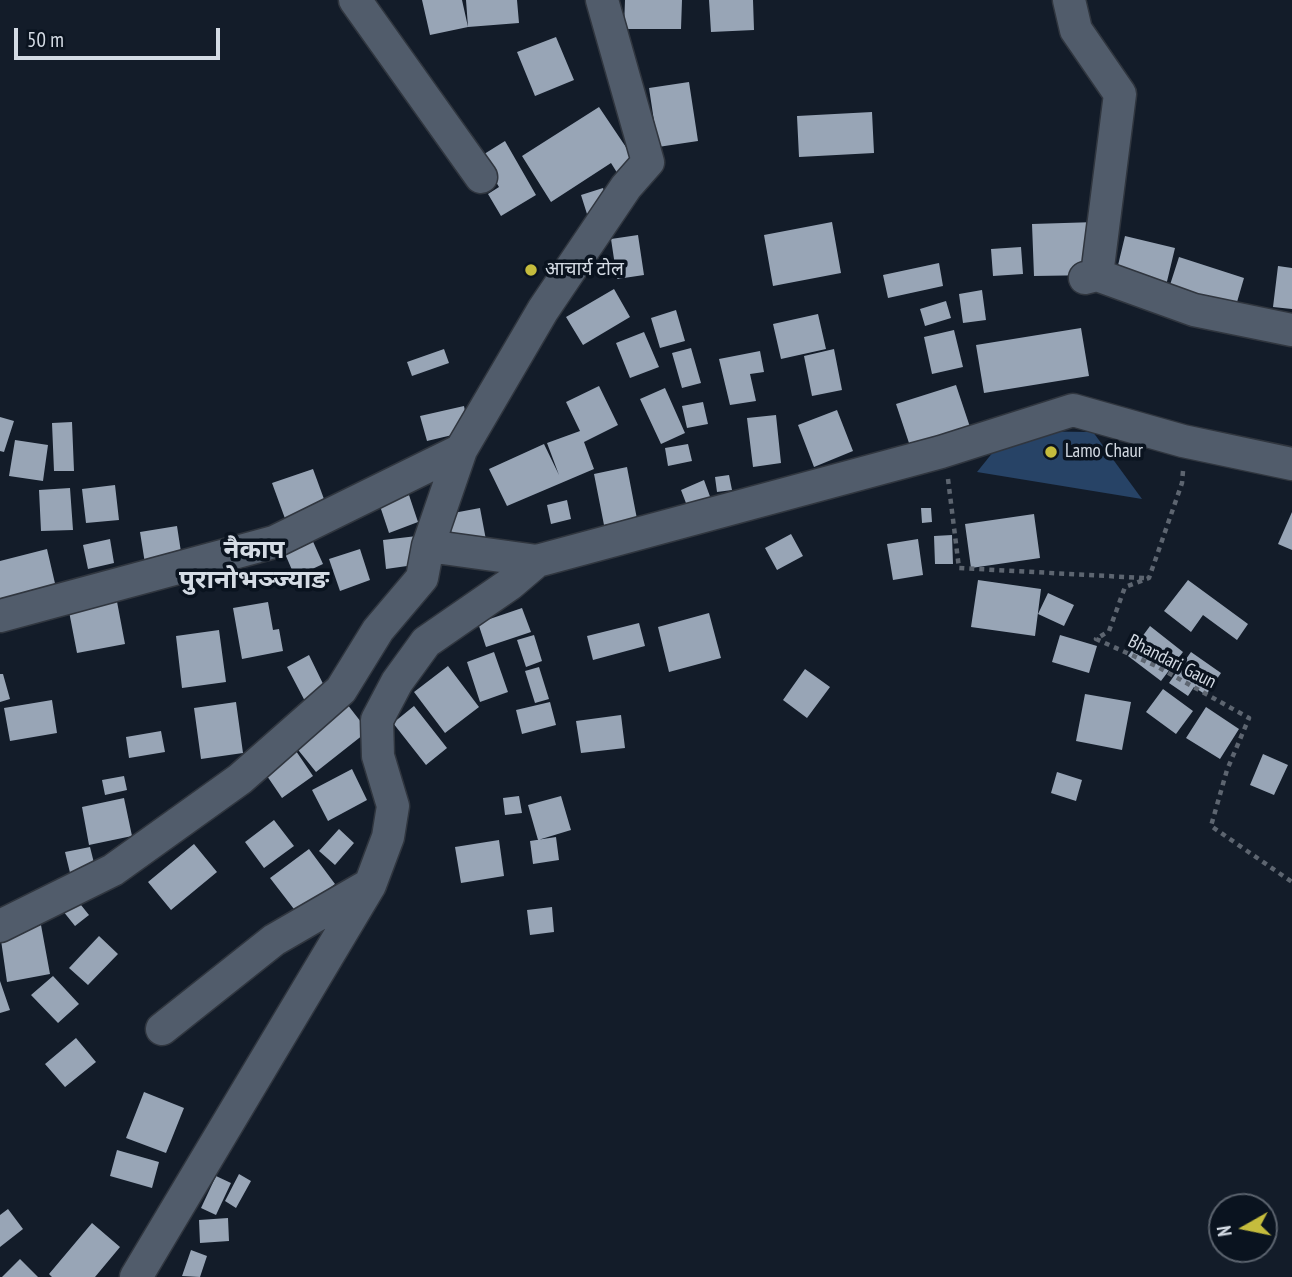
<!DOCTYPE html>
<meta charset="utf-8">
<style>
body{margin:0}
#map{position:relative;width:1292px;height:1277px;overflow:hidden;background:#131c29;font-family:"PT Sans Narrow",sans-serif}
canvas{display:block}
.north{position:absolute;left:1208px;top:1193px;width:70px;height:70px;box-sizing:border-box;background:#0a131f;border:2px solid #5b636e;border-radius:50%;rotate:261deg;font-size:19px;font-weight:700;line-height:28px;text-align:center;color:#d4dbe4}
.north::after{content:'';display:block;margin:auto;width:24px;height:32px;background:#c5bc3d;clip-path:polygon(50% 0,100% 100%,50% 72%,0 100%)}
.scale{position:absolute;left:14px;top:28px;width:206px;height:32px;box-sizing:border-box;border:4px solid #d4dbe4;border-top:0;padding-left:9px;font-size:21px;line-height:24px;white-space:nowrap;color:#d4dbe4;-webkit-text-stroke:5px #0a131f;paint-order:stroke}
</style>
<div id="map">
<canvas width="1292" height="1277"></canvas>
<div class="north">N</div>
<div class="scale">50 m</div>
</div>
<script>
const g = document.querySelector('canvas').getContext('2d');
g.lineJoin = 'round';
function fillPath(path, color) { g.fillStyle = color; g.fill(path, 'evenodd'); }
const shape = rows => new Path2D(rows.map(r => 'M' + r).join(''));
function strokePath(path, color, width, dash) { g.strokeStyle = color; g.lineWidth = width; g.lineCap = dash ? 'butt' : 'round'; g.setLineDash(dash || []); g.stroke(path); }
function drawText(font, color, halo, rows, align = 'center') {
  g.font = font + ' "PT Sans Narrow","Noto Sans Devanagari",sans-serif'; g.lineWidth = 7; g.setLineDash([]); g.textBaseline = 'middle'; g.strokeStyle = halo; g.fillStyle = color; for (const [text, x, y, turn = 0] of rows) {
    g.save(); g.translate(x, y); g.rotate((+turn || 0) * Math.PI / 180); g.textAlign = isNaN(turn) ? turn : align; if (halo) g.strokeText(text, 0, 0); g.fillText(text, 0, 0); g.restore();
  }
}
fillPath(shape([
 [1010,431,1093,432,1142,499,977,472]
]), '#274366');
fillPath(shape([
 [422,0,462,0,468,27,466,0,517,0,519,23,468,27,430,35],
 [625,0,682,0,681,29,624,29],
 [709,0,753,0,754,30,711,32],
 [556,37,574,80,535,96,517,52],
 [689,82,698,141,658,147,649,88],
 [599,107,640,168,621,179,611,163,551,202,522,156],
 [872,112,874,153,799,157,797,116],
 [505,141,536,195,501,216,488,194,499,187,481,156],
 [603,188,610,207,587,214,581,195],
 [832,222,841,273,773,286,764,235],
 [1096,222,1097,275,1034,276,1032,224],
 [638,235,644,275,617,279,611,239],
 [1125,236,1175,248,1164,294,1114,282],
 [1021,247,1023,274,993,276,991,249],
 [1179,257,1244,278,1235,309,1169,288],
 [939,263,943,286,888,298,883,275],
 [1278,266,1292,268,1292,309,1273,307],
 [614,289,630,317,583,345,566,317],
 [982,290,986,320,963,323,959,294],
 [946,301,951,318,925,326,920,309],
 [676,310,685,341,660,348,651,318],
 [818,314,826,349,781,359,773,324],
 [1081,328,1089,376,984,393,976,345],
 [954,330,963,367,932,374,924,337],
 [644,332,659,367,630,378,616,343],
 [691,348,701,383,682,388,672,353],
 [444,349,449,363,412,376,407,362],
 [834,349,842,390,812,396,804,356],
 [760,351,764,372,750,374,756,401,730,405,719,359],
 [956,385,972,433,913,455,896,404],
 [599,386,618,425,584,442,594,469,507,506,489,469,544,444,559,475,547,443,580,431,566,402],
 [665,388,685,433,661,444,640,399],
 [703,402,708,424,687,428,682,406],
 [464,406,469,431,427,441,420,416],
 [837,410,853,451,814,467,798,425],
 [776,415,781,463,753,467,747,418],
 [0,417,14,421,4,452,0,451],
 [72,422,74,471,54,471,52,423],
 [15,440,48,445,43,481,9,476],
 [688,444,692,461,668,466,665,448],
 [627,467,637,519,604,525,594,474],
 [313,469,328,510,287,524,272,483],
 [729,475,732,490,717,492,715,477],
 [704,480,712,502,689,511,681,490],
 [115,485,119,520,86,523,82,489],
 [70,488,73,530,41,531,39,490],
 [409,495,418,522,389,533,380,506],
 [567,500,571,519,551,524,547,505],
 [480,508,486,540,454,546,448,514],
 [921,508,931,508,932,522,922,523],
 [1292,512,1292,550,1278,544],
 [1034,514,1040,558,971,568,965,524],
 [177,526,183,565,146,570,140,532],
 [791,534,803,556,777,570,765,548],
 [952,535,953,564,935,564,934,536],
 [417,536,421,564,386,569,383,540],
 [311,537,323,564,295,577,283,549],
 [110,539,114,563,88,569,83,545],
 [918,539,923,575,893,580,887,544],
 [47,549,57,592,0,606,0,561],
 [360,549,370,580,340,591,329,559],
 [978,580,1041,589,1035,636,971,627],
 [1188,580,1248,624,1237,640,1203,615,1191,632,1164,611],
 [115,591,125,644,77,653,67,601],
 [1048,593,1074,605,1064,626,1038,614],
 [268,602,273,630,279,629,283,651,242,659,233,608],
 [522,608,531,632,486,647,478,623],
 [709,613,721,658,669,672,658,627],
 [639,623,645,646,593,660,587,636],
 [1150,626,1183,652,1161,681,1128,656],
 [219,630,226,682,182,688,176,636],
 [534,635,542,661,526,667,517,640],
 [1060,635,1097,646,1089,673,1052,662],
 [494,652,508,692,480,702,467,662],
 [1191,652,1221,673,1206,695,1194,687,1188,696,1169,683],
 [309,655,328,694,307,705,287,667],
 [448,666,479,707,445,733,414,692],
 [539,667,549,699,535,703,525,671],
 [805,669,830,687,807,718,783,700],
 [0,674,3,674,10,699,0,702],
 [1163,689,1193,711,1176,734,1146,712],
 [1085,694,1131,702,1122,750,1076,741],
 [52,700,57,733,10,741,4,708],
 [236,702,243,753,201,759,194,708],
 [550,702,556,725,522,734,516,710],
 [347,704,368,731,316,772,295,746],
 [414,706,447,748,426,765,393,723],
 [1206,707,1239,729,1220,759,1186,738],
 [621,715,625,748,581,753,576,721],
 [161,731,165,752,129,758,126,737],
 [296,751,313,776,282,798,265,773],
 [1263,754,1288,765,1274,795,1250,785],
 [352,769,367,800,328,821,312,790],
 [1057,772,1082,780,1076,801,1051,793],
 [124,776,127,790,105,795,102,780],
 [519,796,522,813,505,815,503,798],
 [561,796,571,830,538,840,528,805],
 [124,798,132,836,89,845,82,807],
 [274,820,294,846,264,868,245,842],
 [339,829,354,843,335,865,319,851],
 [556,837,559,860,533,864,530,841],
 [499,840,504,876,461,883,455,847],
 [194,844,217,872,171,910,148,882],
 [90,847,97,875,72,881,65,852],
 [309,849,335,884,297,913,270,878],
 [77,900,89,915,75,926,63,911],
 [552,907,554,932,530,935,527,910],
 [41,925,50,974,7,982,0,933],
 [99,936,118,954,88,985,69,968],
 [53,976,79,1004,58,1023,31,995],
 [0,981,10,1010,0,1013],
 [76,1038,96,1062,65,1087,45,1064],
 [144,1092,184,1108,166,1153,126,1138],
 [117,1150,159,1162,152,1188,110,1176],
 [239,1174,251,1181,236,1208,225,1201],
 [216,1176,231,1183,216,1215,201,1208],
 [8,1209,23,1229,0,1247,0,1215],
 [228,1218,229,1241,200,1243,199,1220],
 [92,1223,120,1247,95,1277,52,1277,49,1274],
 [191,1250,207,1256,200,1277,182,1276],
 [20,1259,38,1277,2,1277]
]), '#98a5b6');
const minor = shape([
 [355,0,481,177],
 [1069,0,1076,30,1120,94,1097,275],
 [1085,278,1097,275,1194,310,1292,330],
 [428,546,537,561,941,452,1073,410,1183,441,1292,464],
 [0,616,274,542,461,450],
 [0,926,113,870,240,779,341,690,378,630,422,578,428,546,461,450,543,310,626,187,648,162,602,0],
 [162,1029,274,940,369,885],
 [136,1277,370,885,388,837,393,806,378,756,377,720,397,682,426,642,510,584,537,561]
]);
strokePath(minor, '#30363f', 35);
strokePath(shape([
 [1183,471,1182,483,1149,578,1125,587,1109,631,1096,639,1156,666,1249,718,1227,770,1211,826,1292,882],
 [948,479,959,568,1144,578]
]), '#5d6570', 4.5, [5, 5]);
strokePath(minor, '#515c6b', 32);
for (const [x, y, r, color] of [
 [531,270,7,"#c5bc3d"],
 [1051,452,7,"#c5bc3d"]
]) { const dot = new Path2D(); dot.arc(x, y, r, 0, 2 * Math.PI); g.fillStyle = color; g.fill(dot); strokePath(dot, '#0a131f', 2.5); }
drawText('19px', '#d4dbe4', '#0a131f', [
 ["आचार्य टोल",545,270],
 ["Lamo Chaur",1065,452]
], 'left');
drawText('19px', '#d4dbe4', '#0a131f', [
 ["Bhandari Gaun",1172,662,27]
]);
drawText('bold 26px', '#d4dbe4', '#0a131f', [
 ["नैकाप",254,551],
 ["पुरानोभञ्ज्याङ",254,581]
]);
</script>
